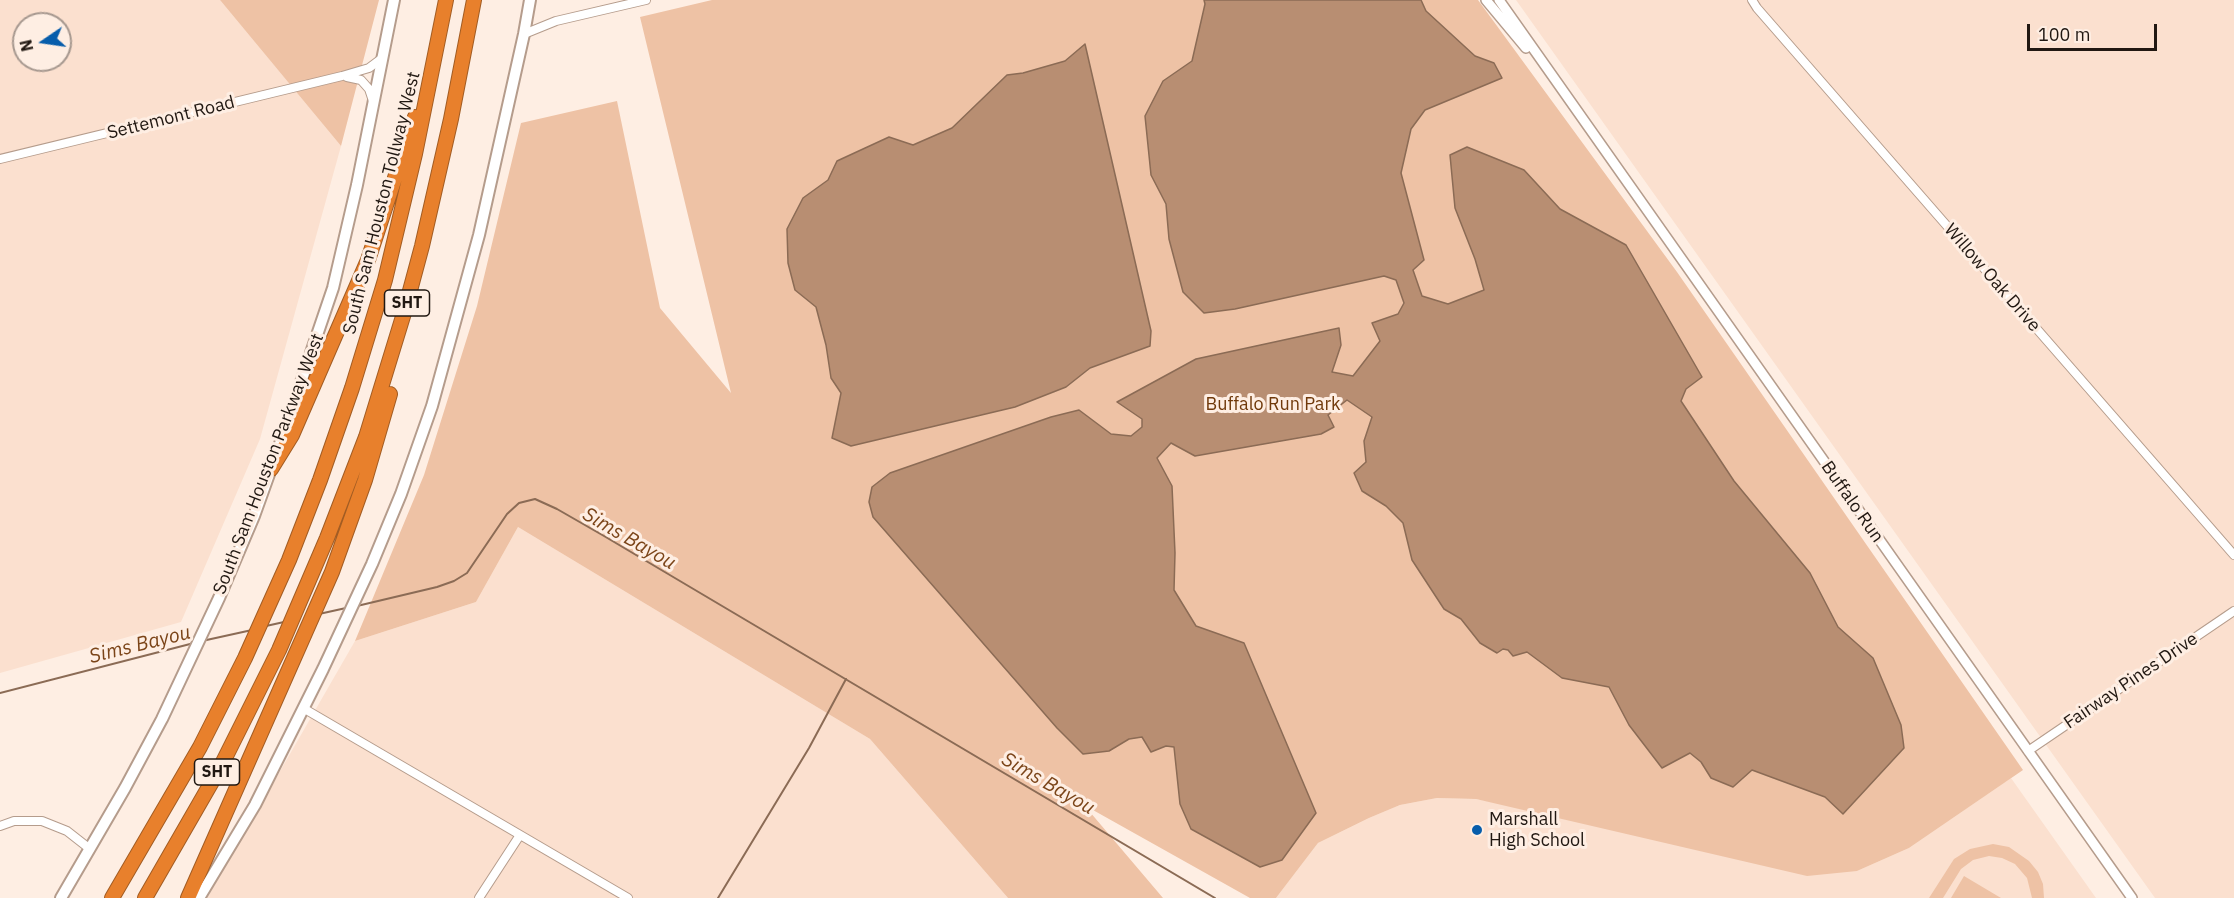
<!DOCTYPE html>
<style>
body{margin:0}
#map{position:relative;width:2234px;height:898px;overflow:hidden;background:#feeee3;font-family:"IBM Plex Sans",sans-serif}
canvas{display:block}
.north{position:absolute;left:12px;top:12px;width:60px;height:60px;box-sizing:border-box;background:#feeee3;border:2px solid #a6988f;border-radius:50%;rotate:257deg;font-size:16px;font-weight:700;line-height:24px;text-align:center;color:#211812}
.north::after{content:'';display:block;margin:auto;width:21px;height:27px;background:#075dab;clip-path:polygon(50% 0,100% 100%,50% 72%,0 100%)}
.scale{position:absolute;left:2027px;top:24px;width:130px;height:27px;box-sizing:border-box;border:3px solid #211812;border-top:0;padding-left:8px;font-size:18px;line-height:21px;white-space:nowrap;color:#211812;-webkit-text-stroke:4px #feeee3;paint-order:stroke}
</style>
<div id="map">
<canvas width="2234" height="898"></canvas>
<div class="north">N</div>
<div class="scale">100 m</div>
</div>
<script>
const g = document.querySelector('canvas').getContext('2d');
g.lineJoin = 'round';
function fillPath(path, color) { g.fillStyle = color; g.fill(path, 'evenodd'); }
const shape = rows => new Path2D(rows.map(r => 'M' + r).join(''));
function strokePath(path, color, width, dash) { g.strokeStyle = color; g.lineWidth = width; g.lineCap = dash ? 'butt' : 'round'; g.setLineDash(dash || []); g.stroke(path); }
function drawText(font, color, halo, rows, align = 'center') {
  g.font = font + ' "IBM Plex Sans",sans-serif'; g.lineWidth = 6; g.setLineDash([]); g.textBaseline = 'middle'; g.strokeStyle = halo; g.fillStyle = color; for (const [text, x, y, turn = 0] of rows) {
    g.save(); g.translate(x, y); g.rotate((+turn || 0) * Math.PI / 180); g.textAlign = isNaN(turn) ? turn : align; if (halo) g.strokeText(text, 0, 0); g.fillText(text, 0, 0); g.restore();
  }
}
fillPath(shape([
 [0,0,220,0,341,146,260,439,181,622,0,673],
 [24,24,60,24,60,60,24,60],
 [1516,0,2234,0,2234,898,2155,898],
 [518,527,870,739,1008,898,207,898,355,641,476,602],
 [2011,778,2096,898,1276,898,1318,843,1369,818,1400,805,1437,798,1476,799,1857,871,1909,848]
]), '#fbe0cf');
fillPath(shape([
 [220,0,379,0,341,146],
 [712,0,1478,0,1677,272,2023,770,1909,848,1857,871,1807,876,1476,799,1437,798,1400,805,1369,818,1318,843,1276,898,1250,898,1084,805,1163,898,1008,898,870,739,518,527,476,602,355,641,424,475,477,306,521,123,617,101,660,308,731,393,640,17],
 [1993,844,2009,847,2029,861,2038,872,2043,884,2044,898,2032,898,2027,878,2015,864,2002,858,1989,856,1973,860,1961,869,1943,898,1929,898,1954,859,1970,849],
 [1964,876,2001,898,1951,898]
]), '#eec2a5');
const water = shape([
 [1204,0,1421,0,1426,11,1475,56,1494,63,1502,78,1425,110,1411,129,1401,173,1424,260,1413,270,1422,296,1448,304,1484,290,1475,259,1455,208,1450,155,1467,147,1524,170,1560,209,1626,245,1702,377,1686,389,1681,401,1734,481,1810,573,1838,627,1873,658,1901,725,1904,748,1843,814,1825,797,1752,770,1733,787,1711,778,1701,762,1690,753,1662,768,1629,725,1609,687,1562,678,1527,652,1513,656,1508,650,1503,649,1497,653,1480,643,1461,619,1444,609,1412,560,1403,523,1386,506,1362,491,1354,473,1366,462,1364,441,1372,417,1347,400,1328,415,1334,427,1321,434,1195,456,1171,443,1157,458,1172,486,1175,553,1174,590,1196,626,1244,643,1316,813,1282,860,1260,867,1191,829,1180,804,1174,747,1166,746,1151,752,1142,737,1129,739,1109,751,1083,754,1057,728,873,517,869,502,872,487,890,473,1051,417,1079,410,1111,434,1131,436,1142,427,1142,419,1117,402,1196,359,1339,328,1341,345,1332,372,1353,376,1380,341,1372,323,1398,314,1404,303,1396,280,1384,276,1235,309,1204,313,1183,292,1169,239,1166,204,1151,175,1145,116,1163,81,1192,61,1205,4,1204,0],
 [1085,44,1151,331,1150,346,1090,368,1066,387,1015,407,851,446,832,438,841,393,831,378,826,345,816,307,795,290,788,263,787,229,803,198,828,180,837,161,889,137,913,145,952,128,1007,75,1023,73,1065,61,1085,44]
]);
fillPath(water, '#b88e72');
strokePath(water, '#8b6b55', 1.5);
strokePath(shape([
 [357,606,437,587,454,581,467,573,507,514,519,503,535,499,557,509,604,536,1215,898],
 [319,614,346,608],
 [266,626,284,622],
 [202,641,252,630],
 [0,693,194,643],
 [718,898,809,748,846,679]
]), '#8b6b55', 2);
const minor = shape([
 [1752,0,1757,8,2234,555],
 [524,34,556,21,646,0],
 [347,77,361,80,369,89,373,101],
 [0,159,342,76,369,68,381,59],
 [303,708,628,898],
 [2028,751,2234,611],
 [0,826,14,821,42,821,67,831,90,849],
 [479,898,520,835]
]);
const tertiary = shape([
 [1486,0,1526,48],
 [1499,0,2132,898]
]);
const secondary = shape([
 [61,898,125,788,162,719,219,598,254,516,281,441,333,288,357,185,394,0],
 [199,898,255,805,323,669,372,564,401,494,432,406,479,235,524,34,530,0]
]);
const motorway = shape([
 [271,469,292,435,368,260,415,117],
 [112,898,200,747,245,658,289,560,320,480,352,388,385,280,415,154,446,0],
 [145,898,221,766,279,650,327,538,366,437,404,313,422,246,451,119,474,0],
 [188,898,332,572,365,480,390,394]
]);
strokePath(minor, '#b59c8c', 10);
strokePath(tertiary, '#b59c8c', 12);
strokePath(secondary, '#b59c8c', 14);
strokePath(motorway, '#a25c23', 16);
strokePath(minor, '#fff', 8);
strokePath(tertiary, '#fff', 9);
strokePath(secondary, '#fff', 10);
strokePath(motorway, '#e8802c', 14);
for (const [x, y, r, color] of [
 [1477,830,6,"#075dab"]
]) { const dot = new Path2D(); dot.arc(x, y, r, 0, 2 * Math.PI); g.fillStyle = color; g.fill(dot); strokePath(dot, '#feeee3', 2); }
for (const [x, y, w] of [
 [407,303,45],
 [217,772,45]
]) { const box = new Path2D(); box.roundRect(x - w / 2, y - 13, w, 26, 4.5); g.fillStyle = '#feeee3'; g.fill(box); strokePath(box, '#211812', 1.5); }
drawText('bold 16px', '#211812', null, [
 ["SHT",407,303],
 ["SHT",217,772]
]);
drawText('18px', '#211812', '#feeee3', [
 ["Settemont Road",171,118,-14],
 ["South Sam Houston Tollway West",382,203,-76],
 ["Willow Oak Drive",1992,278,49],
 ["South Sam Houston Parkway West",269,464,-69],
 ["Buffalo Run",1852,502,55],
 ["Fairway Pines Drive",2131,681,-34]
]);
drawText('18px', '#70390a', '#feeee3', [
 ["Buffalo Run Park",1273,405]
]);
drawText('18px', '#211812', '#feeee3', [
 ["Marshall",1489,820],
 ["High School",1489,841]
], 'left');
drawText('italic 20px', '#7b4418', '#feeee3', [
 ["Sims Bayou",629,539,30],
 ["Sims Bayou",140,645,-14],
 ["Sims Bayou",1048,784,30]
]);
</script>
